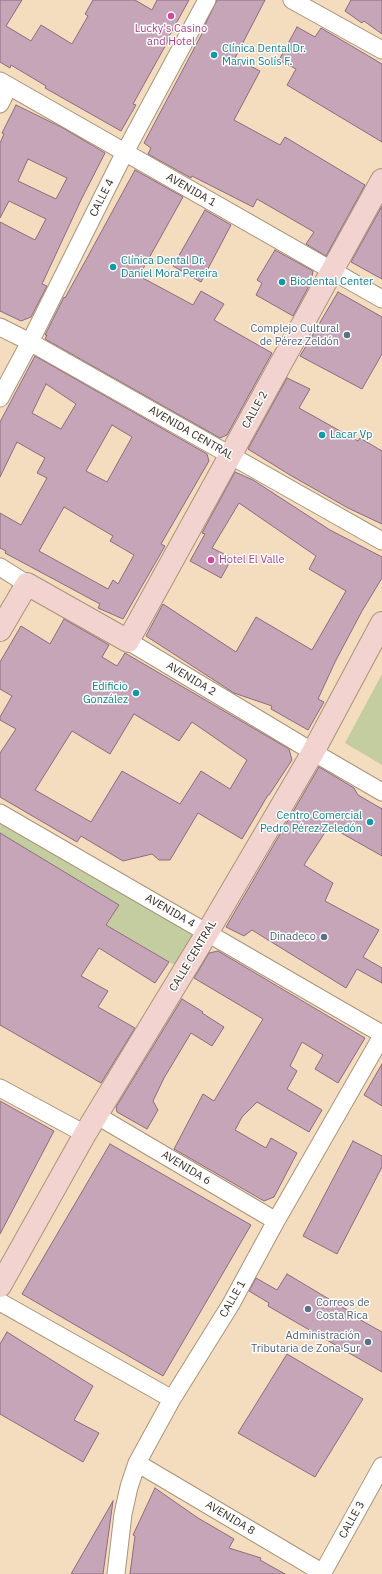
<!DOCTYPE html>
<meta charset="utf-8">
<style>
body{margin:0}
canvas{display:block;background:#f4dcbe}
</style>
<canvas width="382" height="1574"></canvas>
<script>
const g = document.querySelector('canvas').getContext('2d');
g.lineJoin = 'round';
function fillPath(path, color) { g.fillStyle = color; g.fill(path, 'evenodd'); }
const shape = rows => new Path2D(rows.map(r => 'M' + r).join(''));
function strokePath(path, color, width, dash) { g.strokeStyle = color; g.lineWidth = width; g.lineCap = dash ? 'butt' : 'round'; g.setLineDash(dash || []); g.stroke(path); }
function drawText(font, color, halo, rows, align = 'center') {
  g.font = font + ' "IBM Plex Sans",sans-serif'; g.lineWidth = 3; g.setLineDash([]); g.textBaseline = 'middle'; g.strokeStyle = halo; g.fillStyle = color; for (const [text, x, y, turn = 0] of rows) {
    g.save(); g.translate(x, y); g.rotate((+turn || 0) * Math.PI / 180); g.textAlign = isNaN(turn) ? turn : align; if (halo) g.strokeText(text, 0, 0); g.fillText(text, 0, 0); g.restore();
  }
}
fillPath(shape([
 [382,674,382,765,345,743],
 [0,819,196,935,176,966,107,925,119,905,0,833]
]), '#c4cda0');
const building = shape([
 [0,0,22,0,6,26,31,41,41,25,72,44,88,16,85,14,93,0,135,0,152,10,157,0,189,0,167,40,168,41,133,104,136,105,121,131,45,88,46,86,11,65,10,68,0,62,0,0],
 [217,0,265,0,235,58,260,71,234,120,280,145,285,137,365,185,326,256,306,244,314,232,257,199,253,207,192,176,191,178,148,154,151,148,144,143,206,26,205,25,217,0],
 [351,0,382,0,382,34,364,21,362,23,345,11,351,0],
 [297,27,315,37,321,28,382,64,382,142,287,85,296,69,279,60,297,27],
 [16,105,63,128,105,153,81,200,42,284,47,286,31,317,21,321,0,311,0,222,35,240,46,219,9,201,0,218,0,143,4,134,2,133,16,105],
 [28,159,67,178,56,199,18,181,28,159],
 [135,170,183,197,139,276,193,305,201,291,224,304,214,320,272,353,227,435,220,438,45,339,47,335,45,335,64,297,65,298,87,258,135,170],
 [382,206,382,279,351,262,382,206],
 [205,210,231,225,201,282,173,266,205,210],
 [275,250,313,271,311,282,293,316,256,295,262,283,257,280,275,250],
 [338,292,382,317,382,354,362,389,300,356,338,292],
 [35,356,207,454,209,461,161,544,165,546,123,619,98,608,100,604,5,553,6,551,0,548,0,513,21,525,47,478,37,473,45,458,17,442,0,477,0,422,35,356],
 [46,384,76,404,61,429,32,413,46,384],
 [112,425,132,437,107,482,86,471,112,425],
 [64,507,113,536,110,541,134,555,118,584,113,580,108,589,39,551,64,507],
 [287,378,310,389,299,408,358,441,360,438,382,451,382,524,348,508,290,475,248,449,287,378],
 [235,472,253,480,330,530,382,557,382,578,362,611,335,662,318,699,324,702,308,730,271,709,272,706,234,693,146,636,163,604,236,652,256,617,312,650,346,591,309,569,316,556,239,503,212,548,232,558,221,578,190,561,205,534,202,533,235,472],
 [64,619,109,645,102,657,117,666,125,653,289,749,292,760,269,795,268,795,242,839,198,813,170,860,159,860,152,854,123,861,81,836,77,842,0,797,0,753,16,729,0,720,0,717,12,696,0,689,0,662,21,626,50,644,64,619],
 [134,714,179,741,192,722,247,760,230,789,201,771,180,804,122,771,91,822,35,790,72,731,110,754,134,714],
 [319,767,354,788,358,795,382,809,382,856,329,826,304,865,333,883,325,901,379,930,363,957,382,968,382,983,357,969,346,988,252,930,244,936,226,927,319,767],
 [0,833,119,905,106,925,169,962,155,983,99,948,81,976,108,991,98,1007,135,1028,101,1083,0,1025,0,833],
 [218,951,365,1038,338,1083,315,1069,323,1055,302,1042,290,1066,297,1071,287,1089,322,1110,309,1132,257,1102,242,1117,235,1130,266,1148,271,1138,297,1153,274,1197,264,1201,174,1149,203,1094,214,1101,263,1019,194,978,209,953,218,951],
 [182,999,203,1012,202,1013,224,1027,212,1046,191,1033,164,1078,153,1101,158,1110,147,1129,117,1112,116,1107,182,999],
 [382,1064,382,1106,364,1095,382,1064],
 [0,1101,54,1131,0,1234,0,1101],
 [353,1141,382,1156,382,1167,337,1254,303,1236,353,1141],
 [110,1144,251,1225,163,1376,22,1294,110,1144],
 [287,1274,349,1311,348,1313,382,1332,382,1372,268,1306,269,1303,249,1291,256,1278,277,1290,287,1274],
 [7,1332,93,1386,74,1420,99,1433,83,1462,0,1414,0,1344,7,1332],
 [287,1354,363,1399,315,1477,238,1433,287,1354],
 [155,1488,198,1518,234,1539,229,1548,261,1558,260,1560,285,1574,130,1574,135,1536,133,1535,155,1488],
 [113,1501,103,1574,71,1574,113,1501]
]);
fillPath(building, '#c7a5b8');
strokePath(building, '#8b6c7d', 1);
const minor = shape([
 [292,0,382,50],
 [0,81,382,299],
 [0,104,9,86],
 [0,327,30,342,382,541],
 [0,398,30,342,125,152,207,0],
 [0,567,27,584],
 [128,641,313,752,382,792],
 [0,813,382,1034],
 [0,1088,85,1134],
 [96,1115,276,1221],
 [0,1302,172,1399],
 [137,1463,323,1573],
 [116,1574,123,1514,129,1487,137,1463,172,1399,231,1304,276,1221,382,1036],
 [322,1574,382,1466]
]);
const secondary = shape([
 [0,630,27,584,128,641,382,180],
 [0,1286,85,1134,207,933,313,752,382,623]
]);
strokePath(minor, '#aa9478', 19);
strokePath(secondary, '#aa9478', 24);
strokePath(minor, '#fff', 17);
strokePath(secondary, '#f2d3cf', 22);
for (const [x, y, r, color] of [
 [171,16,4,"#d1479c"],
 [214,55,4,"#0f9aa8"],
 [113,267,4,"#0f9aa8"],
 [282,282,4,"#0f9aa8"],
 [347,335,4,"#5c6f8a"],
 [322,435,4,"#0f9aa8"],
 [211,560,4,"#d1479c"],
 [136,693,4,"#0f9aa8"],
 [370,822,4,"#0f9aa8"],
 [324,937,4,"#5c6f8a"],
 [308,1309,4,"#5c6f8a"],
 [368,1342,4,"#5c6f8a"]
]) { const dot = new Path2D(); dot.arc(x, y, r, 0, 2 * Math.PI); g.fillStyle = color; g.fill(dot); strokePath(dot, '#fff', 1.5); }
drawText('11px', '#b23c85', '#fff', [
 ["Lucky's Casino",171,29],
 ["and Hotel",171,42],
 ["Hotel El Valle",219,560,"left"]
]);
drawText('11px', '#0d838f', '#fff', [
 ["Clínica Dental Dr.",222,49],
 ["Marvin Solís F.",222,62],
 ["Clínica Dental Dr.",121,261],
 ["Daniel Mora Pereira",121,274],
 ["Biodental Center",290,282],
 ["Lacar Vp",330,435],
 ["Edificio",128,687,"right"],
 ["González",128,700,"right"],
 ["Centro Comercial",362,816,"right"],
 ["Pedro Pérez Zeledón",362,829,"right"]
], 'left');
drawText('11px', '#342b1f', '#fff', [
 ["AVENIDA 1",191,190,30],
 ["CALLE 4",102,198,-63],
 ["CALLE 2",255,410,-61],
 ["AVENIDA CENTRAL",191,433,30],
 ["AVENIDA 2",191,679,31],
 ["AVENIDA 4",170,911,30],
 ["CALLE CENTRAL",193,956,-59],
 ["AVENIDA 6",186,1168,31],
 ["CALLE 1",233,1299,-60],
 ["AVENIDA 8",230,1518,31],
 ["CALLE 3",352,1520,-61]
]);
drawText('11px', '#4e5e75', '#fff', [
 ["Complejo Cultural",339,329],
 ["de Pérez Zeldón",339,342],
 ["Dinadeco",316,937],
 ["Correos de",316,1303,"left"],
 ["Costa Rica",316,1316,"left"],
 ["Administración",360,1336],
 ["Tributaria de Zona Sur",360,1349]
], 'right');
</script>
